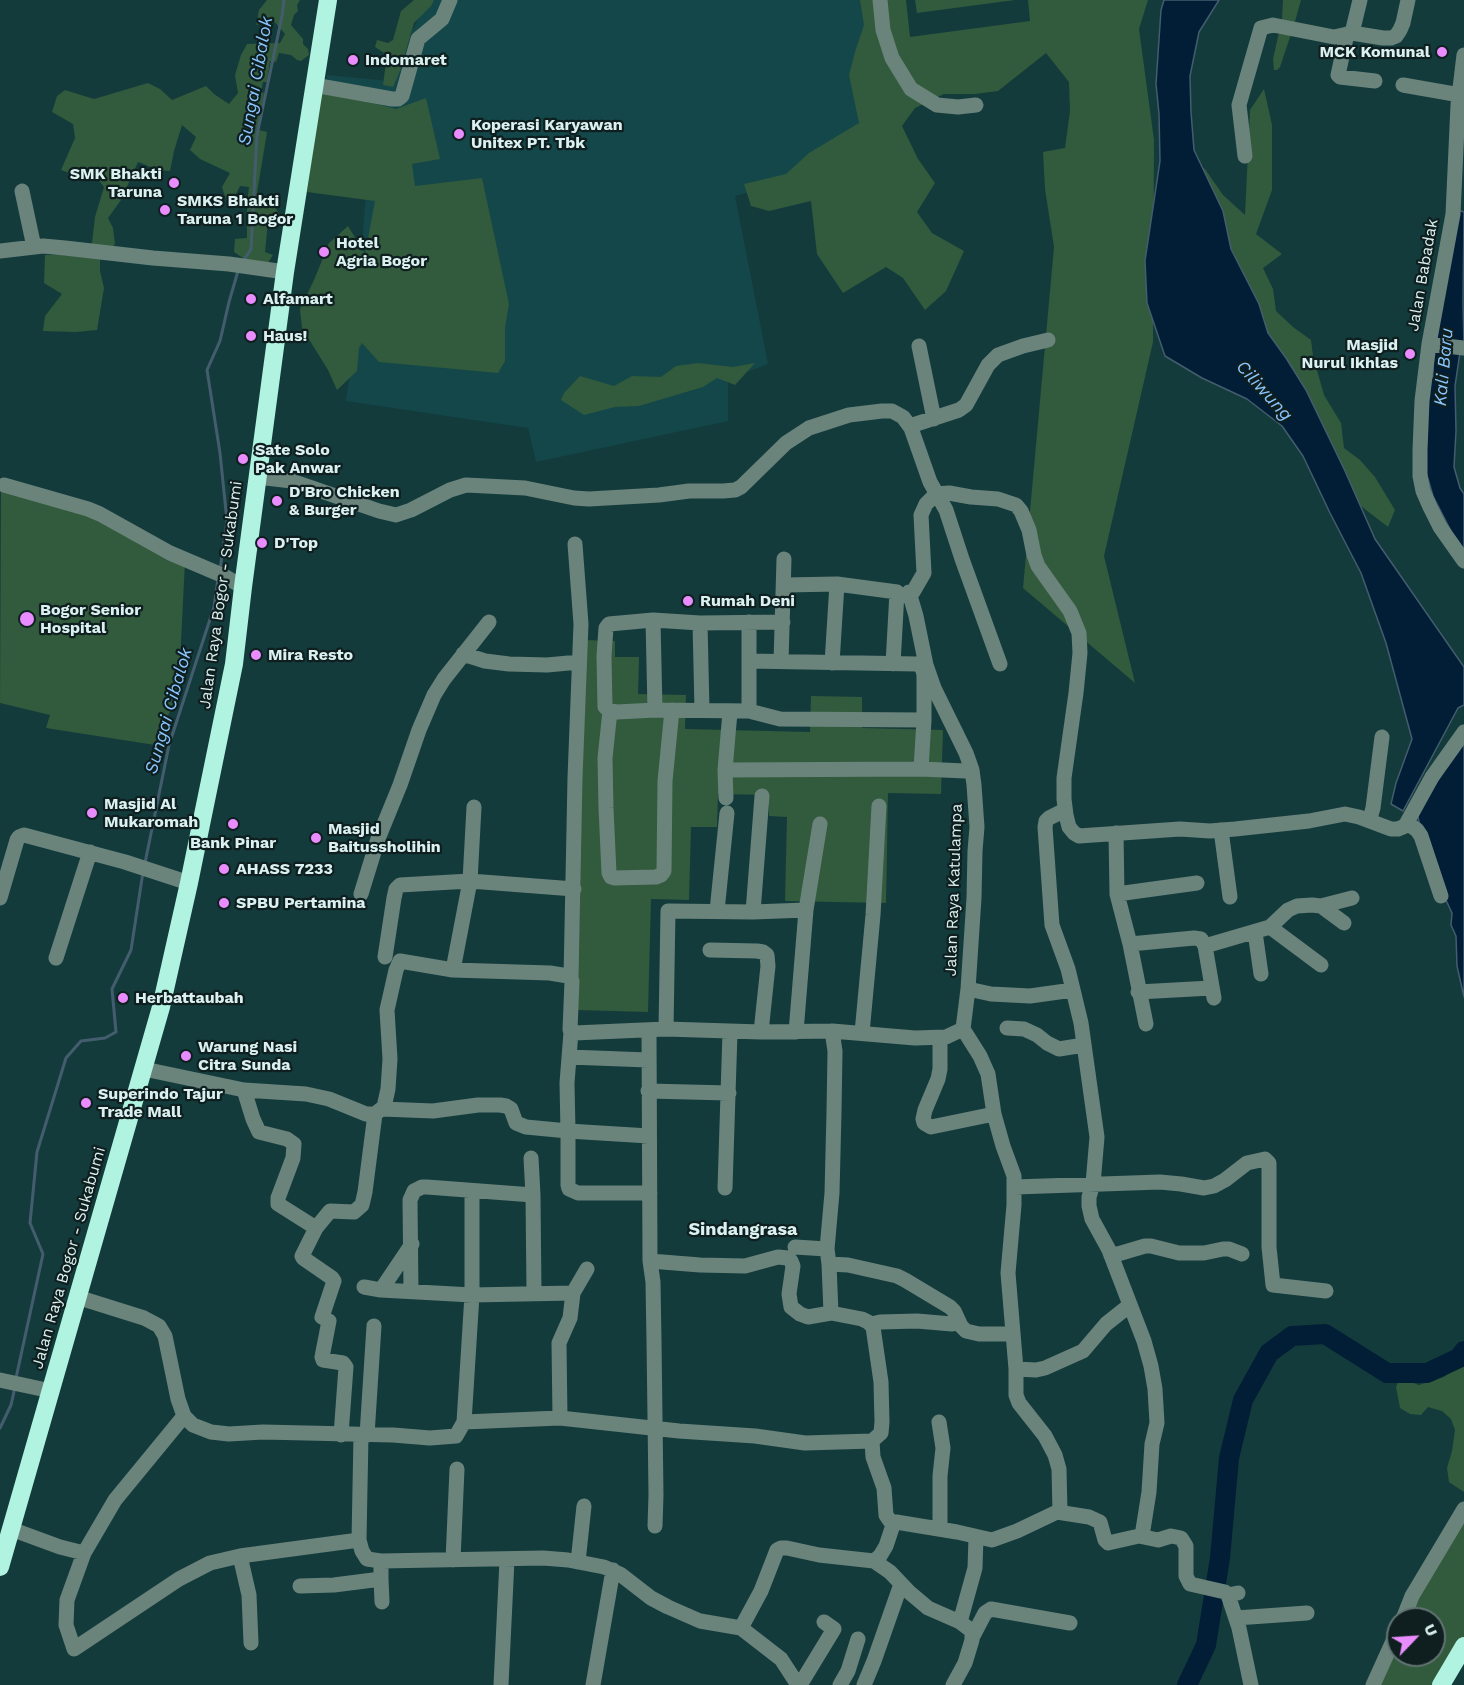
<!DOCTYPE html>
<style>
body{margin:0}
#map{position:relative;width:1464px;height:1685px;overflow:hidden;background:#143b3c;font-family:"Work Sans",sans-serif}
canvas{display:block}
.north{position:absolute;left:1386px;top:1607px;width:60px;height:60px;box-sizing:border-box;background:#0f1f1f;border:2px solid #617373;border-radius:50%;rotate:65deg;font-size:16px;font-weight:700;line-height:24px;text-align:center;color:#dbf0f0}
.north::after{content:'';display:block;margin:auto;width:21px;height:27px;background:#e98dfe;clip-path:polygon(50% 0,100% 100%,50% 72%,0 100%)}
</style>
<div id="map">
<canvas width="1464" height="1685"></canvas>
<div class="north">U</div>
</div>
<script>
const g = document.querySelector('canvas').getContext('2d');
g.lineJoin = 'round';
function fillPath(path, color) { g.fillStyle = color; g.fill(path, 'evenodd'); }
const shape = rows => new Path2D(rows.map(r => 'M' + r).join(''));
function strokePath(path, color, width, dash) { g.strokeStyle = color; g.lineWidth = width; g.lineCap = dash ? 'butt' : 'round'; g.setLineDash(dash || []); g.stroke(path); }
function drawText(font, color, halo, rows, align = 'center') {
  g.font = font + ' "Work Sans",sans-serif'; g.lineWidth = 4.5; g.setLineDash([]); g.textBaseline = 'middle'; g.strokeStyle = halo; g.fillStyle = color; for (const [text, x, y, turn = 0] of rows) {
    g.save(); g.translate(x, y); g.rotate((+turn || 0) * Math.PI / 180); g.textAlign = isNaN(turn) ? turn : align; if (halo) g.strokeText(text, 0, 0); g.fillText(text, 0, 0); g.restore();
  }
}
fillPath(shape([
 [427,0,868,0,868,158,735,196,768,364,728,379,728,421,536,462,528,428,346,401,354,347,366,193,311,189,327,75,389,81]
]), '#134749');
fillPath(shape([
 [267,0,300,0,297,5,298,11,294,15,291,25,303,39,303,44,308,49,309,55,301,61,297,60,291,55,279,53,276,62,270,61,267,82,263,82,261,92,264,93,259,130,267,132,257,193,260,196,275,198,274,206,281,216,277,222,268,222,265,252,273,255,268,263,249,262,234,252,235,239,247,238,247,205,249,187,240,186,229,208,222,187,230,173,200,159,190,150,196,137,182,125,174,151,170,171,158,170,138,162,121,200,108,218,113,228,115,244,100,260,100,271,104,288,97,330,76,332,43,331,45,316,62,294,44,283,45,255,64,255,92,243,95,217,104,187,97,178,83,178,61,170,75,138,73,124,52,112,57,96,65,90,94,99,148,83,160,89,172,100,206,86,214,94,229,104,238,93,235,75,241,55,247,44,280,43,285,34,273,20,256,25,259,10],
 [414,0,434,0,431,6,414,23,400,71,393,87,383,85,387,55,375,47,377,40,388,43,393,40,401,11],
 [860,0,906,0,910,37,1030,21,1028,0,1148,0,1139,29,1154,140,1153,342,1104,556,1135,683,1023,588,1054,247,1045,189,1043,152,1065,148,1070,111,1069,82,1046,53,998,91,975,94,944,94,915,108,902,126,918,159,935,183,917,212,932,233,964,251,946,291,925,310,903,278,886,267,843,293,817,254,811,201,769,211,751,206,744,184,786,174,809,153,859,123,849,75,855,52,864,25],
 [915,0,1015,0,917,13],
 [1283,0,1301,0,1294,25,1280,67,1277,70,1274,70,1273,59,1282,19],
 [1264,89,1272,125,1272,190,1256,234,1282,254,1263,268,1273,289,1276,311,1293,327,1311,340,1313,356,1324,395,1341,423,1344,448,1360,460,1375,477,1395,510,1388,527,1353,500,1258,334,1195,162,1205,169,1223,195,1245,215,1250,110],
 [321,90,396,109,426,98,440,159,412,164,415,186,482,178,509,304,505,328,505,361,498,373,379,362,362,343,359,348,357,371,337,390,328,370,302,328,300,309,314,280,329,243,348,226,365,254,375,201,307,192],
 [698,363,733,367,755,363,735,385,717,378,703,387,639,406,615,407,584,415,561,400,564,393,580,376,614,386,632,376,661,377,676,366],
 [1,491,100,519,185,561,180,662,175,700,155,745,46,728,50,715,0,703],
 [584,640,615,641,615,657,639,657,638,694,686,695,685,729,810,732,811,696,862,697,862,728,943,730,941,794,888,793,886,903,785,901,787,817,769,816,769,795,718,794,717,827,691,827,689,900,651,899,648,1012,577,1010],
 [1462,1364,1464,1366,1464,1492,1449,1482,1447,1468,1452,1451,1455,1430,1451,1419,1442,1411,1428,1407,1421,1415,1410,1414,1400,1408,1396,1387,1400,1378,1419,1385,1444,1377,1457,1366],
 [1464,1509,1464,1646,1443,1685,1373,1685,1398,1628,1398,1655,1434,1655,1434,1619,1402,1619]
]), '#325a3c');
const water = shape([
 [1164,0,1219,0,1199,32,1190,76,1191,112,1194,150,1223,211,1231,249,1259,304,1268,333,1286,358,1306,390,1345,471,1375,539,1464,667,1464,705,1458,708,1403,811,1391,804,1396,783,1412,739,1386,643,1361,573,1330,513,1303,456,1282,426,1247,399,1202,378,1165,356,1147,303,1145,261,1160,161,1159,114,1156,84,1161,10,1164,0],
 [1457,210,1464,212,1463,304,1464,346,1434,343,1457,210],
 [1433,349,1460,352,1455,386,1456,431,1454,467,1460,488,1464,494,1464,550,1452,533,1433,496,1422,458,1426,387,1433,376,1433,349],
 [1464,739,1464,997,1457,966,1456,936,1451,925,1452,913,1438,883,1424,843,1417,813,1464,739]
]);
fillPath(water, '#021e36');
strokePath(water, '#435d6e', 1.5);
strokePath(shape([
 [244,260,251,249,257,135,282,16,284,0],
 [220,570,227,521,220,453,207,370,220,341,229,302,238,271],
 [145,863,169,745,214,607,218,579],
 [16,1378,43,1254,30,1223,37,1152,66,1058,81,1041,105,1038,116,1032,112,989,131,950,143,872],
 [0,1428,11,1405,15,1387]
]), '#435d6e', 3);
strokePath(shape([
 [1187,1685,1206,1645,1220,1558,1229,1458,1243,1400,1269,1353,1292,1336,1325,1334,1387,1373,1427,1373,1459,1358,1464,1351]
]), '#021e36', 20);
strokePath(shape([
 [880,0,883,30,892,58,911,89,937,105,958,107,976,105],
 [1352,33,1360,0],
 [1347,34,1338,75,1340,77,1375,81],
 [1464,55,1458,105,1453,214,1429,344,1422,401,1420,450,1420,476,1423,491,1430,507,1440,527,1464,561],
 [314,85,392,99,398,99,402,96,404,89,418,39,442,19,450,0],
 [1403,85,1460,95],
 [1245,156,1239,105,1261,28,1273,25,1334,37,1352,33,1383,38,1391,38,1396,36,1400,30,1403,23,1408,0],
 [22,191,34,247],
 [0,251,43,246,65,248,153,258,229,264,285,272],
 [1429,344,1464,348],
 [919,346,934,419],
 [910,426,959,410,966,405,988,365,998,355,1023,346,1048,340],
 [257,477,292,481,379,511,396,515,411,510,450,490,466,485,525,488,574,498,589,499,659,495,689,491,723,491,735,490,741,487,786,443,809,428,849,415,882,411,892,411,903,417,911,428,930,482,946,510,962,559,1000,664],
 [4,485,88,509,100,514,170,553,224,576,243,587],
 [785,585,837,584,897,592,902,596,913,592,924,573,921,515,926,504,936,494,949,493,971,497,998,499,1016,505,1021,511,1029,530,1034,555,1038,566,1070,611,1079,633,1080,653,1076,693,1064,778,1064,799,1066,815,1069,827,1074,833,1079,836,1180,829,1210,831,1235,829,1309,821,1345,814,1359,817,1391,829,1398,829,1405,826,1432,777,1464,732],
 [653,620,655,710],
 [749,622,749,661],
 [783,622,700,623,653,620,609,624,606,628,604,656,605,707,610,711,617,712,655,710,749,711,780,719,924,720],
 [700,623,702,710],
 [463,654,485,661,509,664,547,665,579,662],
 [781,662,784,559],
 [832,663,837,584],
 [893,664,897,592],
 [610,711,605,758,606,808,609,873,611,877,614,878,656,877,661,875,664,871,665,781,672,710],
 [749,711,749,661,917,664,922,667,924,675,924,720,921,769],
 [725,770,921,769,965,771],
 [726,798,725,770,730,712],
 [1065,810,1049,818,1046,821,1045,827,1052,925,1068,969,1081,1023,1097,1137,1093,1184,1089,1197,1089,1206,1092,1219,1109,1250,1144,1341,1151,1366,1155,1389,1157,1423,1152,1444,1149,1492,1142,1536],
 [1366,819,1371,815,1373,808,1382,737],
 [1407,823,1417,830,1421,836,1441,896],
 [1221,830,1230,897],
 [1116,833,1117,894,1130,944,1146,1024],
 [361,894,378,839,400,785,419,730,434,695,444,679,489,622],
 [1117,894,1197,883],
 [0,898,17,840,19,837,24,835,125,862,189,883],
 [1321,906,1344,923],
 [806,910,820,824],
 [717,911,727,813],
 [753,912,762,796],
 [1270,927,1321,965],
 [1255,932,1261,974],
 [1130,944,1194,938,1201,939,1205,946,1214,998],
 [1205,946,1270,927,1288,910,1297,906,1312,905,1321,906,1352,898],
 [710,950,757,951,763,952,767,955,768,966,761,1032],
 [385,957,394,898,396,889,400,885,470,881,574,889],
 [56,958,90,852],
 [453,970,470,881,474,807],
 [571,978,575,778,581,624,575,544],
 [968,989,991,994,1030,996,1073,990],
 [1138,992,1211,988],
 [1007,1028,1024,1029,1037,1035,1047,1043,1059,1049,1084,1045],
 [666,1029,668,911,753,912,806,910,796,1032],
 [963,1029,980,1056,988,1074,994,1114,1003,1146,1014,1176,1014,1205,1008,1273,1016,1369,1016,1395,1019,1403,1045,1436,1055,1455,1059,1469,1060,1512],
 [649,1030,650,1261,653,1282,654,1341,656,1495,655,1526],
 [571,1032,567,1083,568,1131,568,1185,569,1189,578,1193,650,1193],
 [862,1033,873,915,879,806],
 [940,1038,940,1069,938,1079,925,1110,923,1119,924,1123,931,1127,994,1114],
 [569,1057,648,1060],
 [144,1069,244,1090,306,1094,329,1099,366,1114,375,1114,384,1107,388,1089,390,1059,387,1010,396,970,400,961,453,970,550,973,568,976,571,978,572,981,570,1030,574,1033,666,1029,761,1032,832,1031,915,1038,946,1037,963,1029,968,989,974,898,975,851,977,827,974,785,972,770,966,753,934,688,926,665,916,616,909,592],
 [244,1090,253,1119,259,1132,287,1139,294,1144,293,1158,278,1198,278,1204,316,1228,330,1211,354,1212,362,1205,365,1192,375,1114],
 [648,1091,729,1093],
 [382,1109,433,1111,478,1105,500,1105,506,1106,511,1109,516,1123,526,1127,568,1131,649,1136],
 [531,1158,533,1195,534,1293],
 [1015,1187,1160,1182,1181,1184,1204,1188,1214,1186,1225,1180,1247,1163,1265,1159,1269,1163,1269,1247,1273,1285,1326,1291],
 [725,1188,730,1032],
 [316,1228,302,1256,303,1258,332,1278,334,1281,322,1317,329,1321,322,1357,323,1360,343,1363,346,1367,341,1435],
 [795,1247,827,1249],
 [1111,1256,1145,1246,1151,1246,1179,1253,1204,1253,1223,1249,1229,1249,1242,1254],
 [650,1261,700,1265,745,1266,778,1257,788,1258,791,1261,793,1266,789,1294,791,1307,800,1314,808,1317,831,1313],
 [829,1264,848,1265,897,1276,905,1280,950,1307,954,1311,961,1326,966,1331,979,1334,1013,1334],
 [364,1287,381,1290,472,1295,573,1293],
 [381,1290,412,1244],
 [411,1291,410,1200,414,1191,422,1187,427,1187,533,1195],
 [77,1297,144,1318,159,1326,165,1336,178,1399,184,1416,193,1425,211,1432,229,1434,263,1432,393,1435,430,1438,456,1436,464,1422,560,1418,679,1431,755,1436,805,1443,872,1441,881,1433,882,1422,881,1382,873,1327,868,1322,862,1319,831,1313,829,1264,827,1249,832,1193,834,1112,835,1051,832,1031],
 [871,1324,880,1322,917,1321,952,1324,956,1323,957,1317],
 [1016,1369,1036,1370,1045,1368,1083,1351,1106,1324,1130,1305],
 [0,1380,51,1391],
 [184,1416,115,1500,84,1553,67,1600,66,1625,74,1649,179,1579,210,1563,240,1556,359,1540],
 [560,1418,559,1343,570,1318,573,1293,587,1269],
 [464,1422,472,1295,472,1191],
 [939,1422,943,1448,940,1476,940,1529],
 [361,1435,359,1540,362,1551,367,1559,381,1561,543,1558,568,1560,604,1567,620,1574,651,1598,668,1607,700,1621,741,1628,781,1659,798,1685],
 [367,1435,374,1326],
 [872,1441,873,1457,884,1488,886,1515,890,1521,957,1532,992,1540,1017,1531,1057,1512,1089,1517,1100,1522,1105,1540,1108,1543,1139,1536,1158,1540,1171,1536,1181,1538,1186,1546,1186,1576,1190,1584,1225,1592,1228,1595,1238,1593],
 [11,1529,60,1547,84,1553],
 [240,1556,249,1595,251,1643],
 [453,1560,457,1469],
 [874,1561,880,1556,886,1546,894,1522],
 [578,1562,584,1506],
 [381,1579,382,1602],
 [300,1586,334,1585,381,1579,381,1561],
 [1228,1595,1239,1628,1251,1685],
 [1236,1618,1307,1613],
 [1403,1619,1412,1596,1464,1509],
 [960,1622,975,1568,976,1537],
 [741,1628,761,1591,777,1550,781,1548,787,1548,819,1555,874,1561,890,1572,909,1592,928,1608,960,1622,972,1631,972,1640,965,1663,953,1685],
 [973,1636,985,1613,991,1609,1070,1623],
 [501,1685,507,1560],
 [593,1685,613,1570],
 [800,1685,834,1629,824,1622],
 [840,1685,848,1671,858,1639],
 [864,1685,874,1661,901,1584],
 [1373,1685,1398,1630]
]), '#6a847c', 15);
strokePath(shape([
 [0,1567,161,1007,189,883,234,664,243,587,285,272,328,0],
 [1441,1685,1464,1646]
]), '#b0f3e0', 18);
for (const [x, y, r, color] of [
 [1442,52,6,"#e98dfe"],
 [353,60,6,"#e98dfe"],
 [459,134,6,"#e98dfe"],
 [174,183,6,"#e98dfe"],
 [165,210,6,"#e98dfe"],
 [324,252,6,"#e98dfe"],
 [251,299,6,"#e98dfe"],
 [251,336,6,"#e98dfe"],
 [1410,354,6,"#e98dfe"],
 [243,459,6,"#e98dfe"],
 [277,501,6,"#e98dfe"],
 [262,543,6,"#e98dfe"],
 [688,601,6,"#e98dfe"],
 [27,619,8,"#e98dfe"],
 [256,655,6,"#e98dfe"],
 [92,813,6,"#e98dfe"],
 [233,824,6,"#e98dfe"],
 [316,838,6,"#e98dfe"],
 [224,869,6,"#e98dfe"],
 [224,903,6,"#e98dfe"],
 [123,998,6,"#e98dfe"],
 [186,1056,6,"#e98dfe"],
 [86,1103,6,"#e98dfe"]
]) { const dot = new Path2D(); dot.arc(x, y, r, 0, 2 * Math.PI); g.fillStyle = color; g.fill(dot); strokePath(dot, '#0f1f1f', 2); }
drawText('bold 16px', '#dbf0f0', '#0f1f1f', [
 ["MCK Komunal",1430,52,"right"],
 ["Indomaret",365,60],
 ["Koperasi Karyawan",471,125],
 ["Unitex PT. Tbk",471,143],
 ["SMK Bhakti",162,174,"right"],
 ["Taruna",162,192,"right"],
 ["SMKS Bhakti",177,201],
 ["Taruna 1 Bogor",177,219],
 ["Hotel",336,243],
 ["Agria Bogor",336,261],
 ["Alfamart",263,299],
 ["Haus!",263,336],
 ["Masjid",1398,345,"right"],
 ["Nurul Ikhlas",1398,363,"right"],
 ["Sate Solo",255,450],
 ["Pak Anwar",255,468],
 ["D'Bro Chicken",289,492],
 ["& Burger",289,510],
 ["D'Top",274,543],
 ["Rumah Deni",700,601],
 ["Bogor Senior",40,610],
 ["Hospital",40,628],
 ["Mira Resto",268,655],
 ["Masjid Al",104,804],
 ["Mukaromah",104,822],
 ["Masjid",328,829],
 ["Baitussholihin",328,847],
 ["Bank Pinar",233,843,"center"],
 ["AHASS 7233",236,869],
 ["SPBU Pertamina",236,903],
 ["Herbattaubah",135,998],
 ["Warung Nasi",198,1047],
 ["Citra Sunda",198,1065],
 ["Superindo Tajur",98,1094],
 ["Trade Mall",98,1112]
], 'left');
drawText('16px', '#dbf0f0', '#0f1f1f', [
 ["Jalan Babadak",1423,275,-80],
 ["Jalan Raya Bogor - Sukabumi",221,595,-82],
 ["Jalan Raya Katulampa",954,890,-88],
 ["Jalan Raya Bogor - Sukabumi",69,1258,-74]
]);
drawText('italic 18px', '#89c5fe', '#0f1f1f', [
 ["Sungai Cibalok",256,81,-80],
 ["Kali Baru",1444,367,-85],
 ["Ciliwung",1264,391,48],
 ["Sungai Cibalok",169,711,-74]
]);
drawText('bold 18px', '#dbf0f0', '#0f1f1f', [
 ["Sindangrasa",743,1230]
]);
</script>
